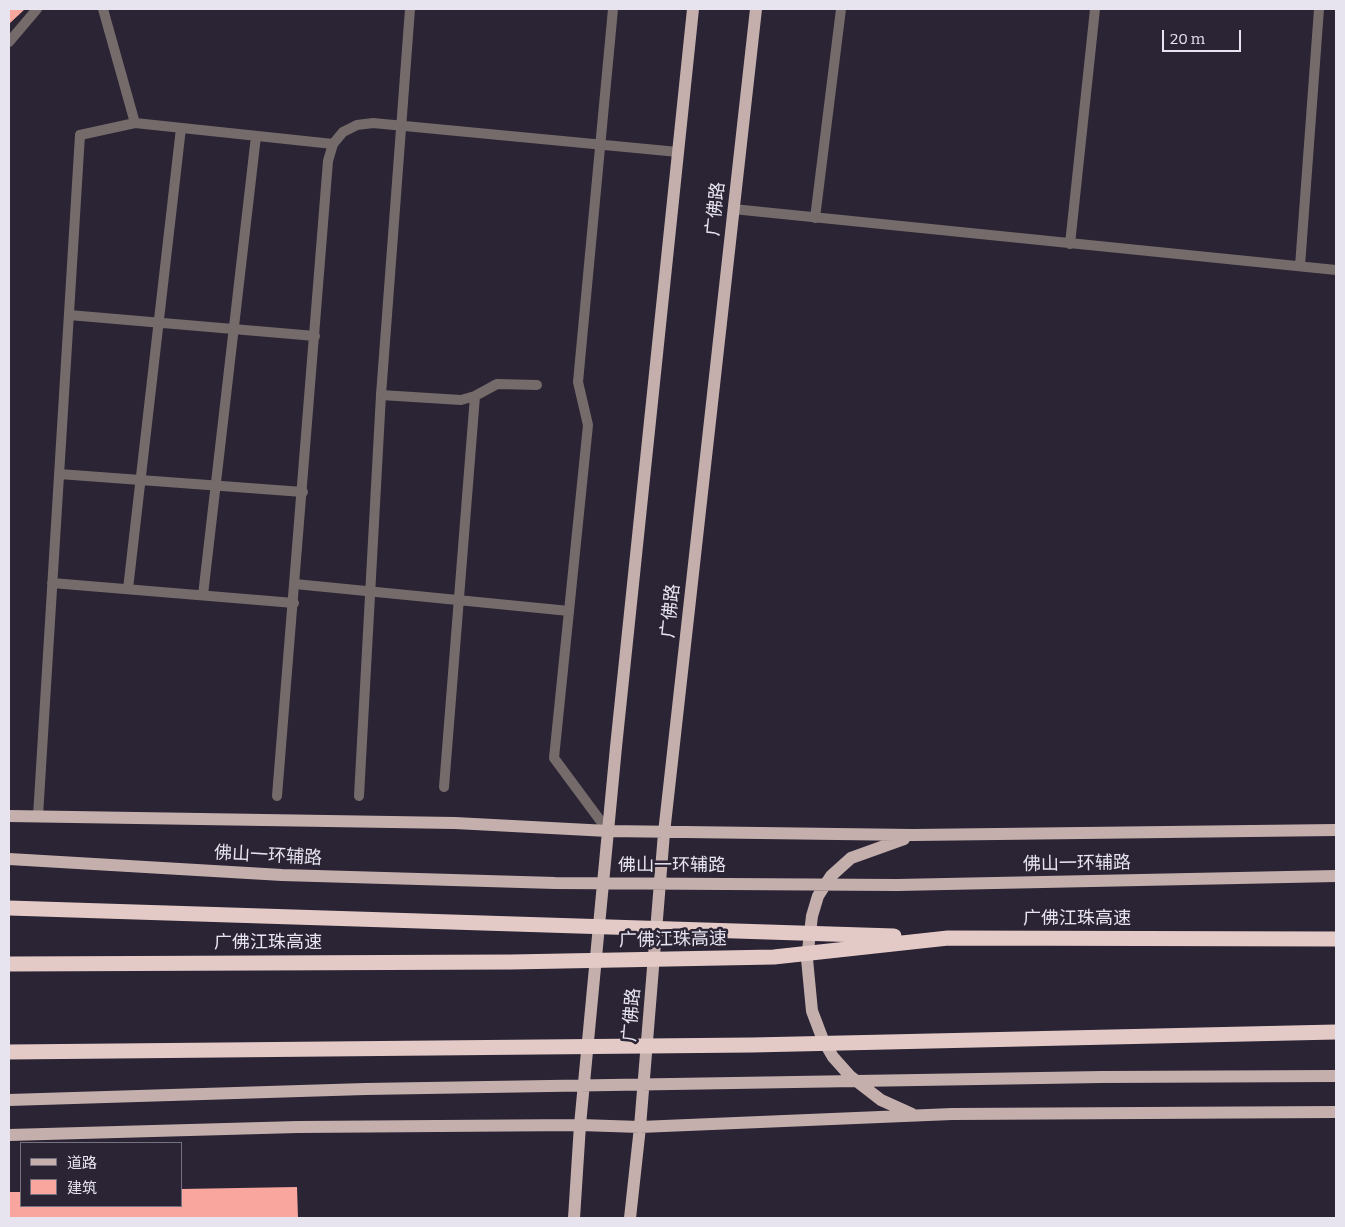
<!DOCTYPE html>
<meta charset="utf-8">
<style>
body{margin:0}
#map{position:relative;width:1345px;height:1227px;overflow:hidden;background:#2a2434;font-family:Bitter,"Noto Sans SC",serif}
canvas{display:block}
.frame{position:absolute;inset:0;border:10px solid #e8e4ef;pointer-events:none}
.legend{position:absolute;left:20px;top:1142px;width:162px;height:65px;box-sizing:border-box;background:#2a2434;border:1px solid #76717f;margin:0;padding:6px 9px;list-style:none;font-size:15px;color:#e8e4ef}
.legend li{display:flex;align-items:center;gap:10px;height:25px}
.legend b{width:25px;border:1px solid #76717f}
.scale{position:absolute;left:1162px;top:30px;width:79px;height:22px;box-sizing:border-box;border:2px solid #e8e4ef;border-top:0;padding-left:6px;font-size:15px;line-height:18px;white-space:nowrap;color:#e8e4ef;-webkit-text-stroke:4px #2a2434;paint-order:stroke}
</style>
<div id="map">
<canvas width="1345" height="1227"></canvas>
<div class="frame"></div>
<ul class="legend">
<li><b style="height:6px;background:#c4afad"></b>道路</li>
<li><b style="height:14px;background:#f9a79e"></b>建筑</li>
</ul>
<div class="scale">20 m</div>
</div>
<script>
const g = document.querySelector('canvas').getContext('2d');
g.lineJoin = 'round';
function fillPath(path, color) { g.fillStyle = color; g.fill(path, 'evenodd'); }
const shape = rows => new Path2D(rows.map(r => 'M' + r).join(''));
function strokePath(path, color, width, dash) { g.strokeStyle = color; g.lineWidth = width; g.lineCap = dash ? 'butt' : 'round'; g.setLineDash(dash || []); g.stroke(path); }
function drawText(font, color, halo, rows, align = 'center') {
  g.font = font + ' Bitter,"Noto Sans SC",serif'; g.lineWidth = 5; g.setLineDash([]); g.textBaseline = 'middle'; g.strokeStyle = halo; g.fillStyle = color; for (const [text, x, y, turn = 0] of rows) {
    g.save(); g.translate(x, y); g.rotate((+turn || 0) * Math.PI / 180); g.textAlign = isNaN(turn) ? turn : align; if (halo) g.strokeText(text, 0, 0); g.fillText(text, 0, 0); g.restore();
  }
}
fillPath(shape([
 [9,9,25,9,9,24],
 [297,1187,298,1218,9,1218,9,1192,21,1192,21,1206,181,1206,181,1189]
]), '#f9a79e');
strokePath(shape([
 [277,796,328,161,333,144,343,132,357,125,373,123,678,152],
 [359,796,381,395,410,9],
 [608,831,554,758,588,425,578,382,613,9]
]), '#756b6a', 10);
strokePath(shape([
 [103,9,135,123,333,144],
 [9,42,37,9],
 [733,209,1336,270],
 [815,218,841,9],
 [1070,244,1095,9],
 [1300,266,1319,9],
 [69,315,315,336],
 [381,395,461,400,475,396,444,787],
 [475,396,497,384,537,385],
 [59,474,303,492],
 [52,583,294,603],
 [295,584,569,611],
 [128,589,181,128],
 [203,595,256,136],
 [38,816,80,135,135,123]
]), '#756b6a', 10);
strokePath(shape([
 [9,816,455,823,608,831,913,835,1336,830],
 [904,839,851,858,831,876,818,896,812,916,807,959,812,1011,823,1040,833,1057,850,1076,881,1100,912,1114],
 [9,859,282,875,555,883,897,885,1336,876],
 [9,1100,365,1089,1102,1077,1336,1076],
 [9,1135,298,1127,580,1125,640,1127,952,1114,1336,1112],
 [574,1218,580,1125,616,747,693,9],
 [630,1218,640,1127,664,833,756,9]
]), '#c4afad', 12);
strokePath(shape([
 [9,908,894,936],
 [9,964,511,962,774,957,948,938,1336,939],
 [9,1052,752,1045,1336,1032]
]), '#e4cac7', 15);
drawText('18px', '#e8e4ef', '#2a2434', [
 ["广佛路",716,209,-84],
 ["广佛路",671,611,-84],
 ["佛山一环辅路",268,856,3],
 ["佛山一环辅路",1077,864,-1],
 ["佛山一环辅路",672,866],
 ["广佛江珠高速",1077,919],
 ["广佛江珠高速",673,940,-1],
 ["广佛江珠高速",268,943],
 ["广佛路",632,1015,-85]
]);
</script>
